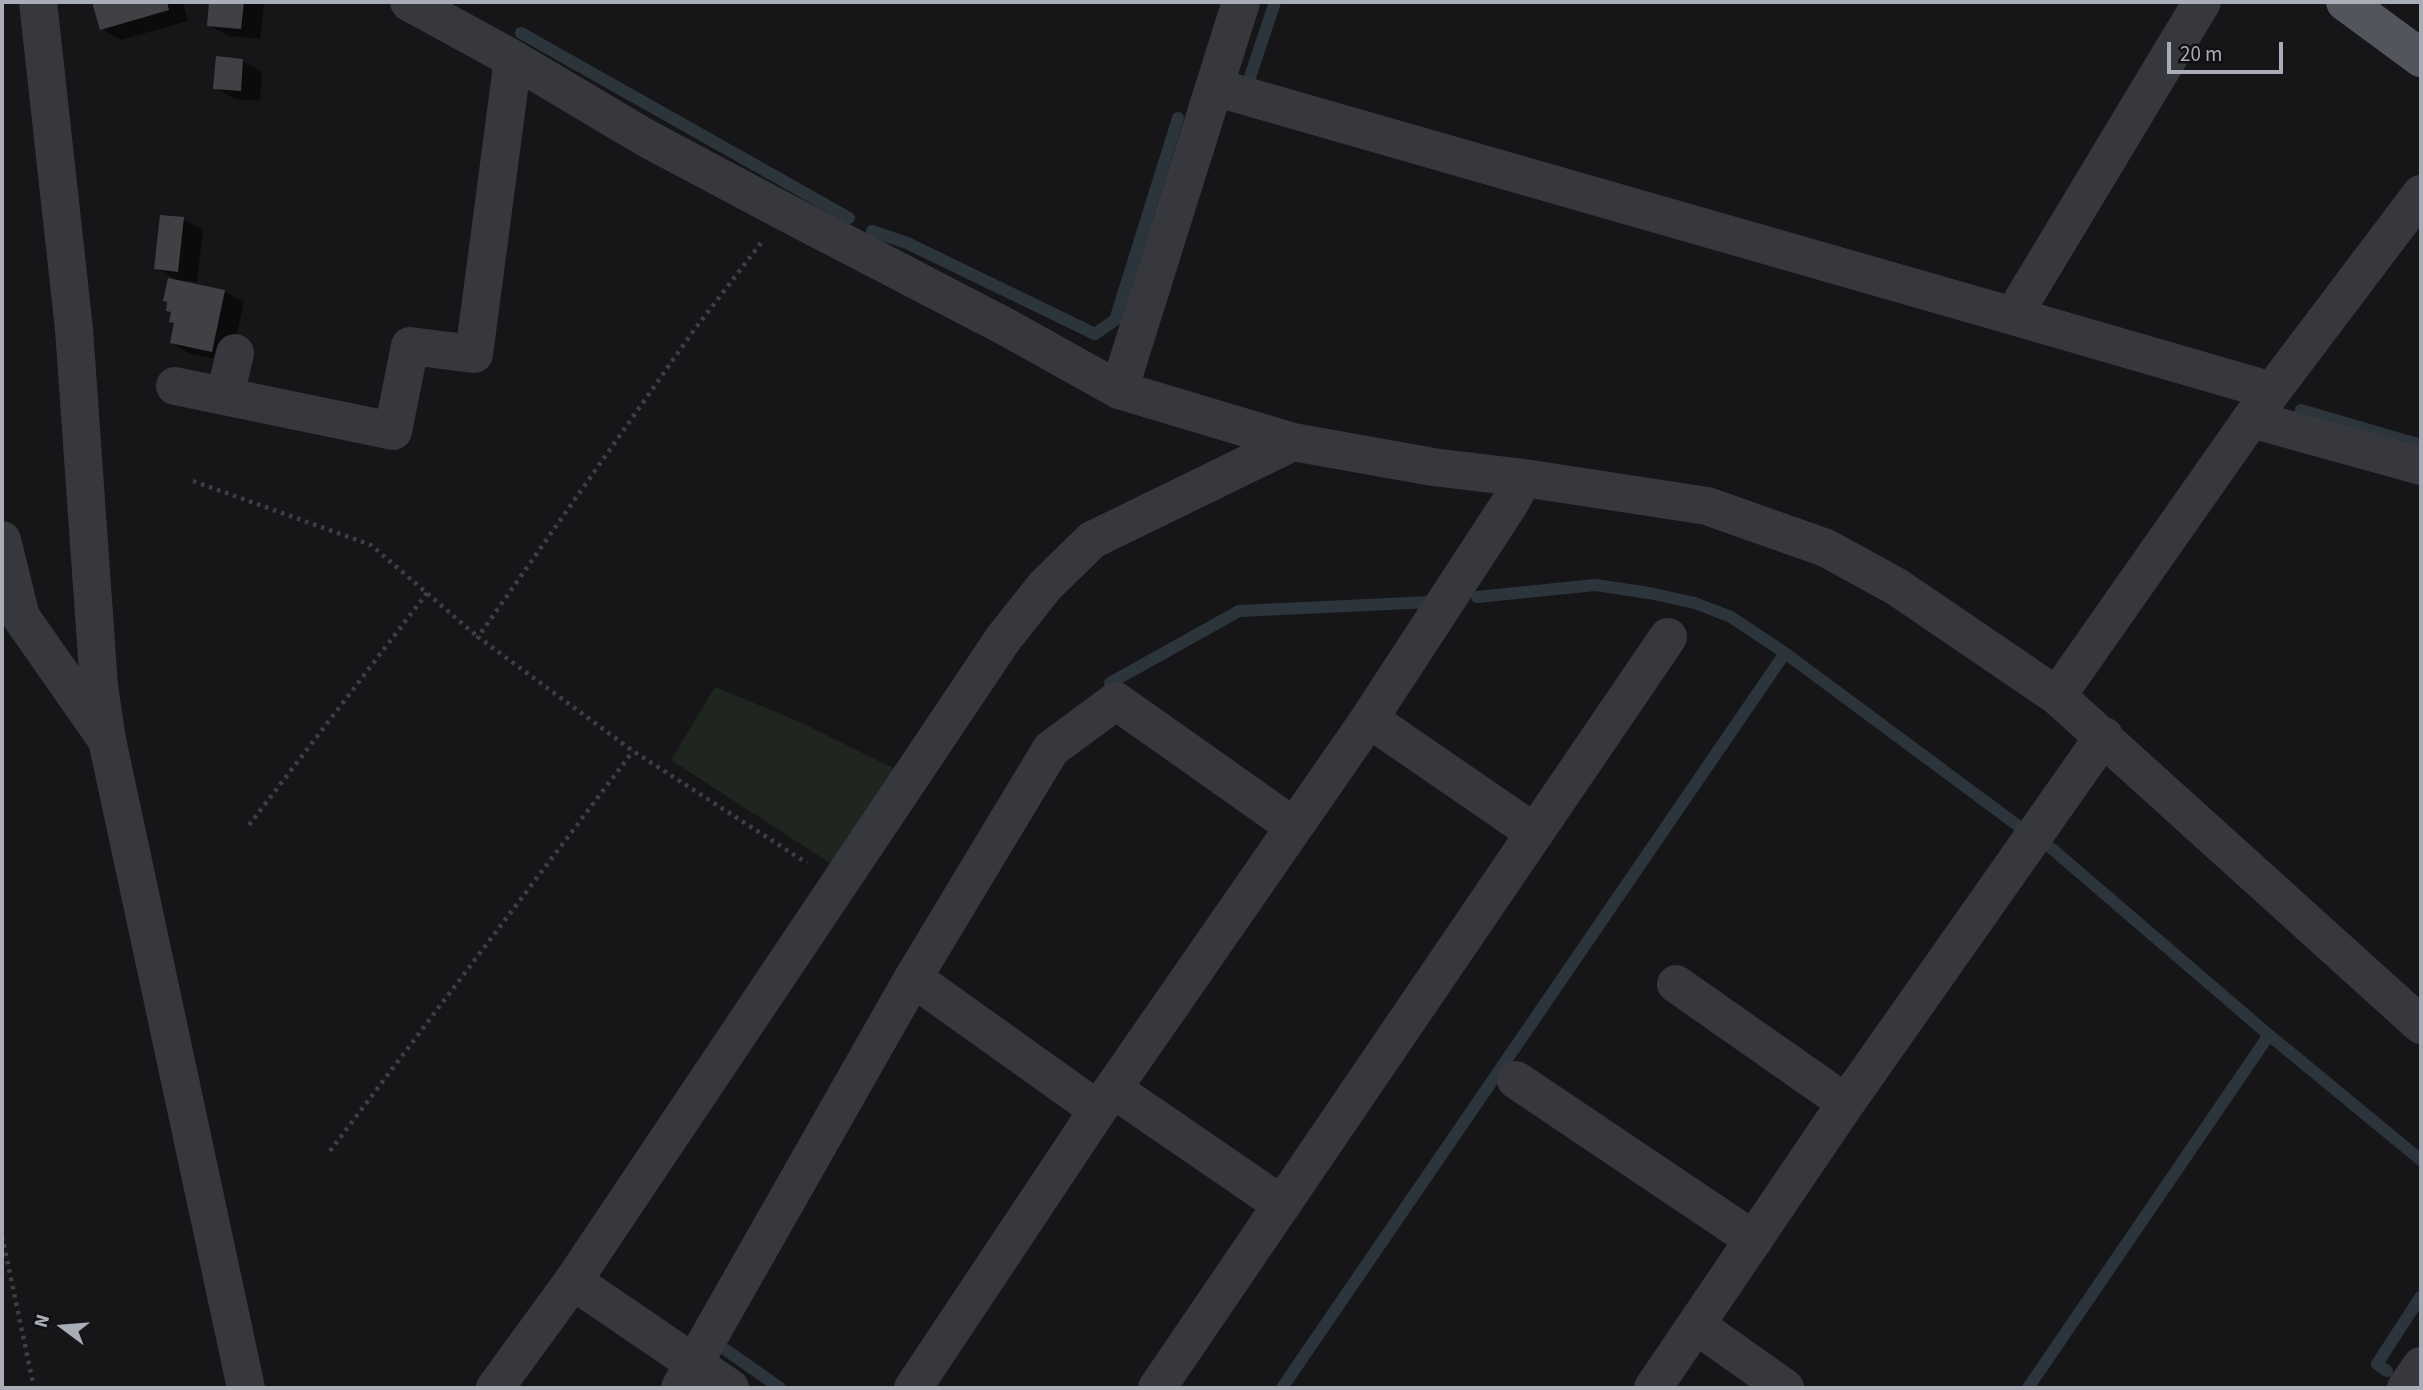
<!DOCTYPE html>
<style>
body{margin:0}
#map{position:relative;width:2423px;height:1390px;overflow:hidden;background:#161618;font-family:"Source Sans 3",sans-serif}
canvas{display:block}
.frame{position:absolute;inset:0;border:4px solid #a8adb8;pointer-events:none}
.north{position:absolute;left:28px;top:1292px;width:70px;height:70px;-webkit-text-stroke:5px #111113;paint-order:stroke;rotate:286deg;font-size:19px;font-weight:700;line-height:28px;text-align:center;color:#a8adb8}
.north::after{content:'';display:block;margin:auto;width:24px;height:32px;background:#a8adb8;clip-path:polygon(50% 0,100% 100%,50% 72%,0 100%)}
.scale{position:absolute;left:2167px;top:42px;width:116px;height:32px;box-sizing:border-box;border:4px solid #a8adb8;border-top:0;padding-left:9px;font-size:21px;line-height:24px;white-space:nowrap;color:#a8adb8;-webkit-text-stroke:5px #111113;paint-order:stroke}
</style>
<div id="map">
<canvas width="2423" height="1390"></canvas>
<div class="frame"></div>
<div class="north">N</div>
<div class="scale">20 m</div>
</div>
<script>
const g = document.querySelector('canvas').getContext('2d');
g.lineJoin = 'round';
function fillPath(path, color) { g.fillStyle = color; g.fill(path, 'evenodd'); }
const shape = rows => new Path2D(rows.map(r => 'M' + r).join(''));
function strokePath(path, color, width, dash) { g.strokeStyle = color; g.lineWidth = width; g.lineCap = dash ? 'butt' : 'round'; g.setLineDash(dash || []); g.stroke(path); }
fillPath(shape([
 [715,687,800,722,901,772,836,867,671,760]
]), '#1e261f');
fillPath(shape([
 [94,2,183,2,188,21,121,40,102,29],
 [211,2,264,2,260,39,228,36,209,25],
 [243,61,262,72,260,101,235,99,215,88],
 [183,219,203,230,197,282,186,280,186,283,224,291,244,302,231,362,191,354,172,343,176,323,173,313,179,281,156,268]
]), '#0007');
strokePath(shape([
 [521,33,849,218],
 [1248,83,1275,2],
 [872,231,907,243,1095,334,1115,320,1178,118],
 [2301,410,2421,445],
 [1477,597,1595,585,1649,593,1695,603,1731,617,1785,653,2017,825],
 [1110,683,1239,611,1431,602],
 [2051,848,2269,1035],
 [726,1350,780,1388],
 [2387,1371,2377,1364,2421,1296],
 [1282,1388,1785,653],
 [2028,1388,2269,1035,2421,1160]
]), '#2c353c', 12);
fillPath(shape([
 [92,2,167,2,169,10,100,30],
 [209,2,244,2,241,29,207,26],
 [216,56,243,59,241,91,213,89],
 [160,215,184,217,178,272,154,269],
 [168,278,225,290,212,352,170,343,174,323,169,322,171,312,166,311,167,302,163,301]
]), '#404145');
strokePath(shape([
 [761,243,694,330,478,637,633,751,807,863],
 [193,481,371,545,478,637],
 [249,825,427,593],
 [330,1151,633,751],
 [2,1236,34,1388]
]), '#3d3f44', 4.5, [3.5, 5]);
strokePath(shape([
 [38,2,74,329,99,686,107,740,246,1388],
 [409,2,513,59,646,138,785,212,1006,327,1119,390,1293,442,1433,467,1524,478,1707,506,1826,548,1897,587,2057,696,2421,1025],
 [2202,2,2013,316,2272,391],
 [1214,87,2013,316],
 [175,386,393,431,410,346,474,354,513,59],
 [1119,390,1241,2],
 [225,396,235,353],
 [2251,419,2421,466],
 [2,540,21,617,102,733],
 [2057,696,2251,419,2421,194],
 [1369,719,1535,833],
 [913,978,1098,1110],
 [1676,984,1846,1103],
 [1516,1080,1754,1240],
 [1113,1089,1282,1205],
 [1696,1325,1785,1388],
 [495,1388,573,1281],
 [680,1388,913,978,1051,749,1116,701,1293,826],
 [730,1388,573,1281,1003,639,1045,586,1092,540,1293,442],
 [913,1388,1098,1110,1369,719,1510,503,1524,478],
 [1157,1388,1668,637],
 [1653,1388,1846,1103,2104,736],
 [2406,1388,2421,1366]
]), '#37383d', 38);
strokePath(shape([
 [2345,2,2421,58]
]), '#53555c', 38);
</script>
